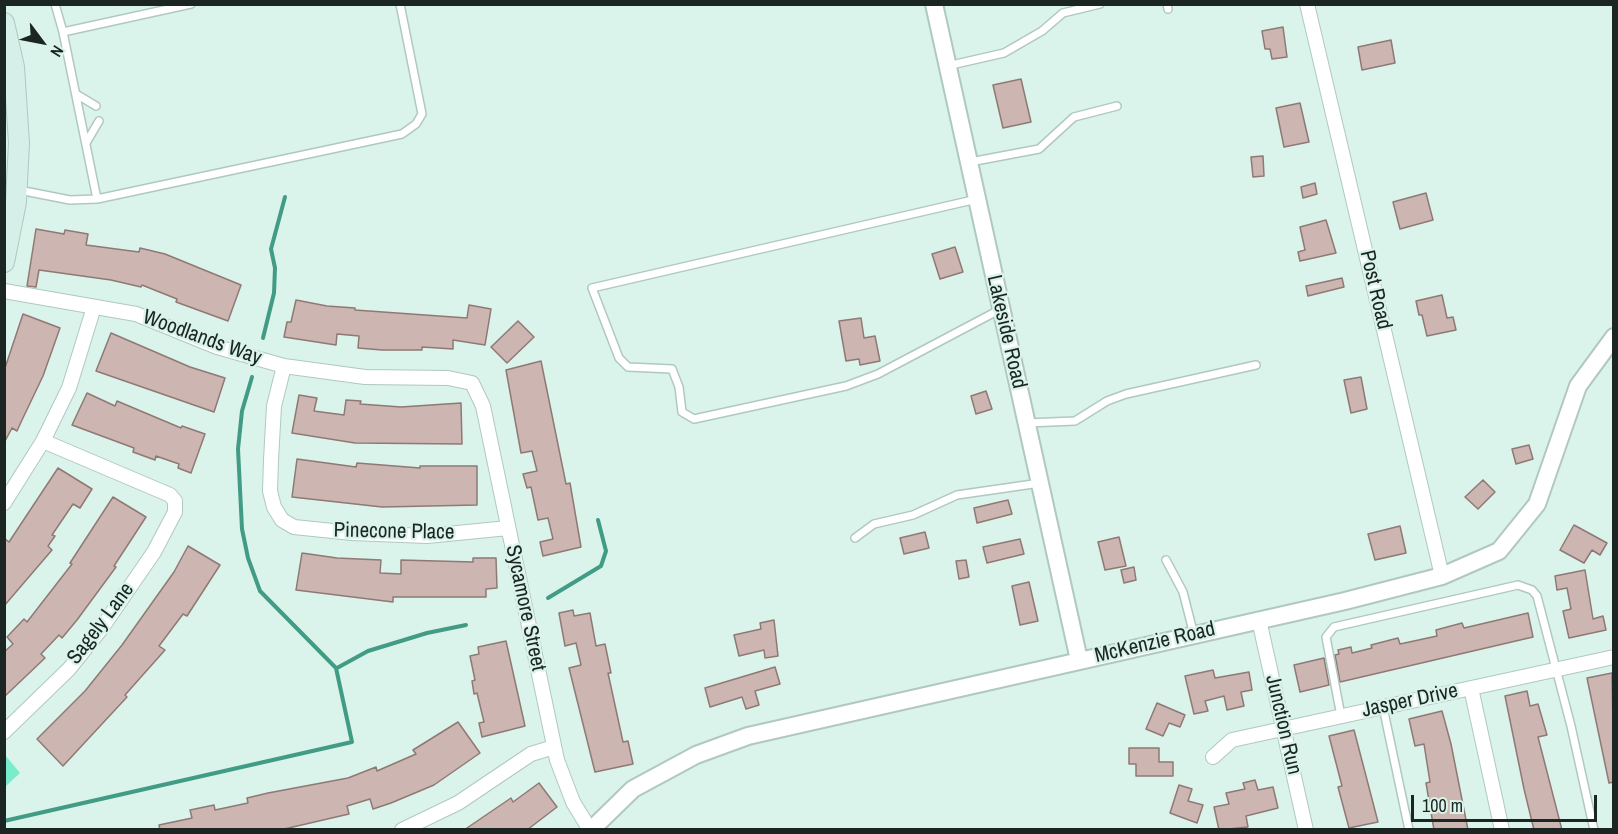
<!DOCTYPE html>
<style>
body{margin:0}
#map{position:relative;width:1618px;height:834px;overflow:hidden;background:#daf3eb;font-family:"Archivo Narrow",sans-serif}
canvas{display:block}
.frame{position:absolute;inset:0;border:6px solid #1b2522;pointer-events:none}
.north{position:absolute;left:12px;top:12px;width:60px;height:60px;-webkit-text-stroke:4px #daf3eb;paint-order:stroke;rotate:122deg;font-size:16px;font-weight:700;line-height:24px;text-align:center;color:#1b2522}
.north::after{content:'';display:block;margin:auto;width:21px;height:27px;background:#1b2522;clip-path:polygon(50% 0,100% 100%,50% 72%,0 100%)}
.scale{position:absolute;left:1411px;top:795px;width:186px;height:27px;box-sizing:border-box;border:3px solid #1b2522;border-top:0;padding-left:8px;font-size:18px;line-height:21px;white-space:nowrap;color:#1b2522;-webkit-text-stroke:4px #daf3eb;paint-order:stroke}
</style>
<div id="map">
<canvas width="1618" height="834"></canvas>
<div class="frame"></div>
<div class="north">N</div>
<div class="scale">100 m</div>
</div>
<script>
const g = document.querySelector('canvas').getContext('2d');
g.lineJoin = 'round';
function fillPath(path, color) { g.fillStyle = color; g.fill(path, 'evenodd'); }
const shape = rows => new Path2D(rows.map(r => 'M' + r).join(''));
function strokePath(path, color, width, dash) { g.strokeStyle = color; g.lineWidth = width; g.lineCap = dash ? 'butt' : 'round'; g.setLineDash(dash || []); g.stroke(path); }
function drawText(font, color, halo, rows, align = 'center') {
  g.font = font + ' "Archivo Narrow",sans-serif'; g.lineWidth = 4.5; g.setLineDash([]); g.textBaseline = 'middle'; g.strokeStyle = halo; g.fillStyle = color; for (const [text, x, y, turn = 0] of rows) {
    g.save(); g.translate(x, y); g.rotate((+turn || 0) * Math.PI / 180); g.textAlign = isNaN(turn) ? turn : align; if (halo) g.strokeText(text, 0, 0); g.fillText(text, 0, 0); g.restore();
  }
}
fillPath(shape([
 [6,756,20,773,5,787,4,757]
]), '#7aecce');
strokePath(shape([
 [263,338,274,293,275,268,271,249,285,197],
 [548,598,601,566,606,551,598,520],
 [337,668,368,651,427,633,466,625],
 [4,821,352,742,336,668,260,591,248,558,242,529,238,449,242,411,252,377]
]), '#429b85', 4);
const building = shape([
 [1283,27,1287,57,1272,59,1270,49,1265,49,1262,31,1283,27],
 [1391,40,1395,63,1362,70,1358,47,1391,40],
 [1021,79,1031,122,1003,128,993,85,1021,79],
 [1300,103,1309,142,1284,147,1276,108,1300,103],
 [1263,156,1264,176,1253,177,1251,157,1263,156],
 [1315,183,1317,194,1303,198,1301,187,1315,183],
 [1426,193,1433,220,1400,229,1393,202,1426,193],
 [1326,220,1336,253,1300,261,1298,252,1305,250,1300,227,1326,220],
 [36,229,64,234,65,230,88,234,86,245,139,252,140,248,165,254,241,285,228,321,176,302,177,299,142,285,141,287,111,280,39,270,36,287,27,286,36,229],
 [955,247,963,272,940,279,932,254,955,247],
 [1342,278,1344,287,1308,296,1306,286,1342,278],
 [1442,295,1447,318,1453,317,1456,330,1427,336,1422,315,1419,315,1416,301,1442,295],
 [296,300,327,306,355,308,355,310,467,318,469,305,491,309,485,345,453,340,453,349,422,347,422,350,382,350,358,348,359,336,337,334,336,345,284,337,287,322,291,322,296,300],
 [23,314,60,328,43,376,22,420,17,431,12,428,4,443,4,371,23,314],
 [861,318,864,338,875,336,880,361,860,365,859,359,846,361,839,321,861,318],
 [518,321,534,337,507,363,491,347,518,321],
 [111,333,190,367,225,378,214,412,96,371,111,333],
 [541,361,566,484,570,483,581,547,543,556,540,542,553,539,548,518,538,520,531,487,527,488,523,474,537,471,532,451,521,453,506,370,541,361],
 [1361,377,1367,409,1351,413,1344,380,1361,377],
 [986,391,992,409,976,414,971,396,986,391],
 [87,393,115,406,117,401,181,428,182,426,205,434,191,473,178,468,179,464,156,456,155,460,133,452,134,448,72,425,87,393],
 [299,395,317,398,314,411,344,415,346,400,361,401,360,404,401,407,461,403,462,444,355,443,292,433,299,395],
 [1529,445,1533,459,1516,464,1512,449,1529,445],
 [297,459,356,467,357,463,420,468,420,466,477,466,477,505,382,507,292,497,297,459],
 [58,468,92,489,80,508,73,504,52,535,55,536,48,546,52,550,4,606,4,538,9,542,58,468],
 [1483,480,1495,492,1478,509,1465,497,1483,480],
 [113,497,146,517,114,566,116,567,77,620,62,638,59,635,41,654,45,658,4,697,4,652,13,644,7,637,24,619,27,622,72,564,70,563,113,497],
 [1008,500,1012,514,977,523,974,508,1008,500],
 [1574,525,1607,543,1600,555,1592,550,1584,563,1560,550,1574,525],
 [1400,526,1406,553,1375,560,1368,534,1400,526],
 [925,532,929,548,904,554,900,538,925,532],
 [1119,537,1126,566,1105,570,1098,542,1119,537],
 [1020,539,1024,554,987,563,983,547,1020,539],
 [188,546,220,565,187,616,183,614,159,646,165,650,125,695,127,697,63,766,37,739,85,691,122,645,174,572,188,546],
 [302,553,337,558,381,560,380,573,401,574,401,560,473,562,473,558,496,558,497,588,486,589,486,597,393,597,393,602,296,590,302,553],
 [966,560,969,577,959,579,956,561,966,560],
 [1134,567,1136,580,1124,583,1121,570,1134,567],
 [1585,570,1593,619,1603,616,1606,630,1569,638,1563,611,1571,609,1567,588,1557,590,1555,576,1585,570],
 [1029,582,1038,621,1020,625,1012,586,1029,582],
 [573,610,574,616,590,613,596,646,605,644,611,673,608,673,623,742,628,741,633,764,595,772,569,668,581,665,576,643,565,646,559,613,573,610],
 [1528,613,1533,637,1340,682,1335,655,1339,654,1338,650,1351,647,1352,653,1372,648,1371,645,1398,638,1400,644,1437,636,1436,630,1462,623,1464,628,1528,613],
 [774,620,778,656,765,658,764,650,739,656,734,635,761,629,760,623,774,620],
 [506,641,525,726,482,737,479,723,484,722,477,693,474,694,472,681,475,680,470,656,479,654,478,647,506,641],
 [1324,658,1329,685,1300,692,1294,665,1324,658],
 [775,667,780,684,755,691,759,705,746,709,742,697,710,707,705,688,775,667],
 [1213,670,1215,678,1249,672,1252,690,1241,692,1244,706,1227,710,1224,696,1205,701,1208,711,1194,714,1185,676,1213,670],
 [1612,673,1614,782,1609,783,1587,678,1612,673],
 [1527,691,1530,706,1538,704,1547,735,1538,737,1562,830,1534,830,1524,789,1505,696,1527,691],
 [1157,703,1185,715,1180,727,1169,723,1163,736,1146,729,1157,703],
 [1442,711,1451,744,1468,830,1434,830,1426,783,1430,782,1424,744,1415,746,1409,719,1442,711],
 [458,722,480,753,434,785,391,803,373,809,370,799,347,806,349,814,280,830,160,830,159,825,192,818,190,810,214,805,215,810,248,803,247,798,268,793,348,778,376,767,377,771,416,754,413,750,458,722],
 [1354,730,1378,822,1349,828,1338,787,1342,786,1329,736,1354,730],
 [1129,748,1159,748,1159,762,1173,762,1173,776,1136,776,1136,764,1129,764,1129,748],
 [1255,780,1258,790,1273,787,1278,808,1246,816,1248,827,1219,830,1214,807,1229,804,1226,793,1245,789,1243,783,1255,780],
 [539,783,557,807,527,830,464,830,511,798,513,802,539,783],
 [1179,785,1192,789,1188,801,1203,805,1197,823,1170,813,1179,785]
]);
fillPath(building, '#cdb5b1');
strokePath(building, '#8f7975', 1.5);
const service = shape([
 [55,4,63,32],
 [1167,4,1168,9],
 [947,66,1004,53,1042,31,1063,13,1100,4],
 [76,94,96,106],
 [86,143,99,121],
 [970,162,1039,149,1074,117,1117,106],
 [19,190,70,200,97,199,402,134,416,124,422,114,400,4],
 [97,199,63,32,191,4],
 [977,199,592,288,619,358,628,367,672,369,679,387,682,412,694,419,846,386,878,374,1001,309],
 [1027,423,1075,421,1107,401,1126,394,1256,365],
 [855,538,874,524,913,515,957,495,1040,483],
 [1166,560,1183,592,1194,635],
 [1383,707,1409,830],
 [1341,716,1326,637,1334,627,1518,585,1532,590,1537,596,1571,726,1594,830]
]);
const minor = shape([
 [1307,4,1442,576],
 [4,291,136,314,217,347,284,366,365,377,448,378,472,383,483,406,557,760,573,802,590,830],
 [284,366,274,406,271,460,270,491,274,507,282,520,294,527,352,533,427,536,508,528],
 [4,503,43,441,69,388,94,307],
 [1259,620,1306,830],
 [1471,688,1502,830],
 [4,732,69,669,101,629,154,552,175,512,175,501,170,495,43,441],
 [1213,757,1232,740,1614,657],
 [402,830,458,803,531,754,554,747]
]);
const tertiary = shape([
 [934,4,1079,660],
 [591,830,633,789,696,755,748,736,1345,601,1442,576,1499,551,1537,504,1578,386,1614,337]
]);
const secondary = shape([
 [4,23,14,67,19,143,16,202,4,262]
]);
strokePath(service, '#b0c8c1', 10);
strokePath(minor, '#b0c8c1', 16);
strokePath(tertiary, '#b0c8c1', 20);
strokePath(secondary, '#b0c8c1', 22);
strokePath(service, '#fff', 7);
strokePath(minor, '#fff', 14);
strokePath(tertiary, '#fff', 16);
strokePath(secondary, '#d6efe8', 20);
drawText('21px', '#1b2522', '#daf3eb', [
 ["Post Road",1375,290,77],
 ["Lakeside Road",1006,332,77],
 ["Woodlands Way",202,338,20],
 ["Pinecone Place",394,532,1],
 ["Sycamore Street",525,608,78],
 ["Sagely Lane",101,624,-53],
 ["McKenzie Road",1155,643,-13],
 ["Jasper Drive",1410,701,-12],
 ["Junction Run",1283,725,77]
]);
</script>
